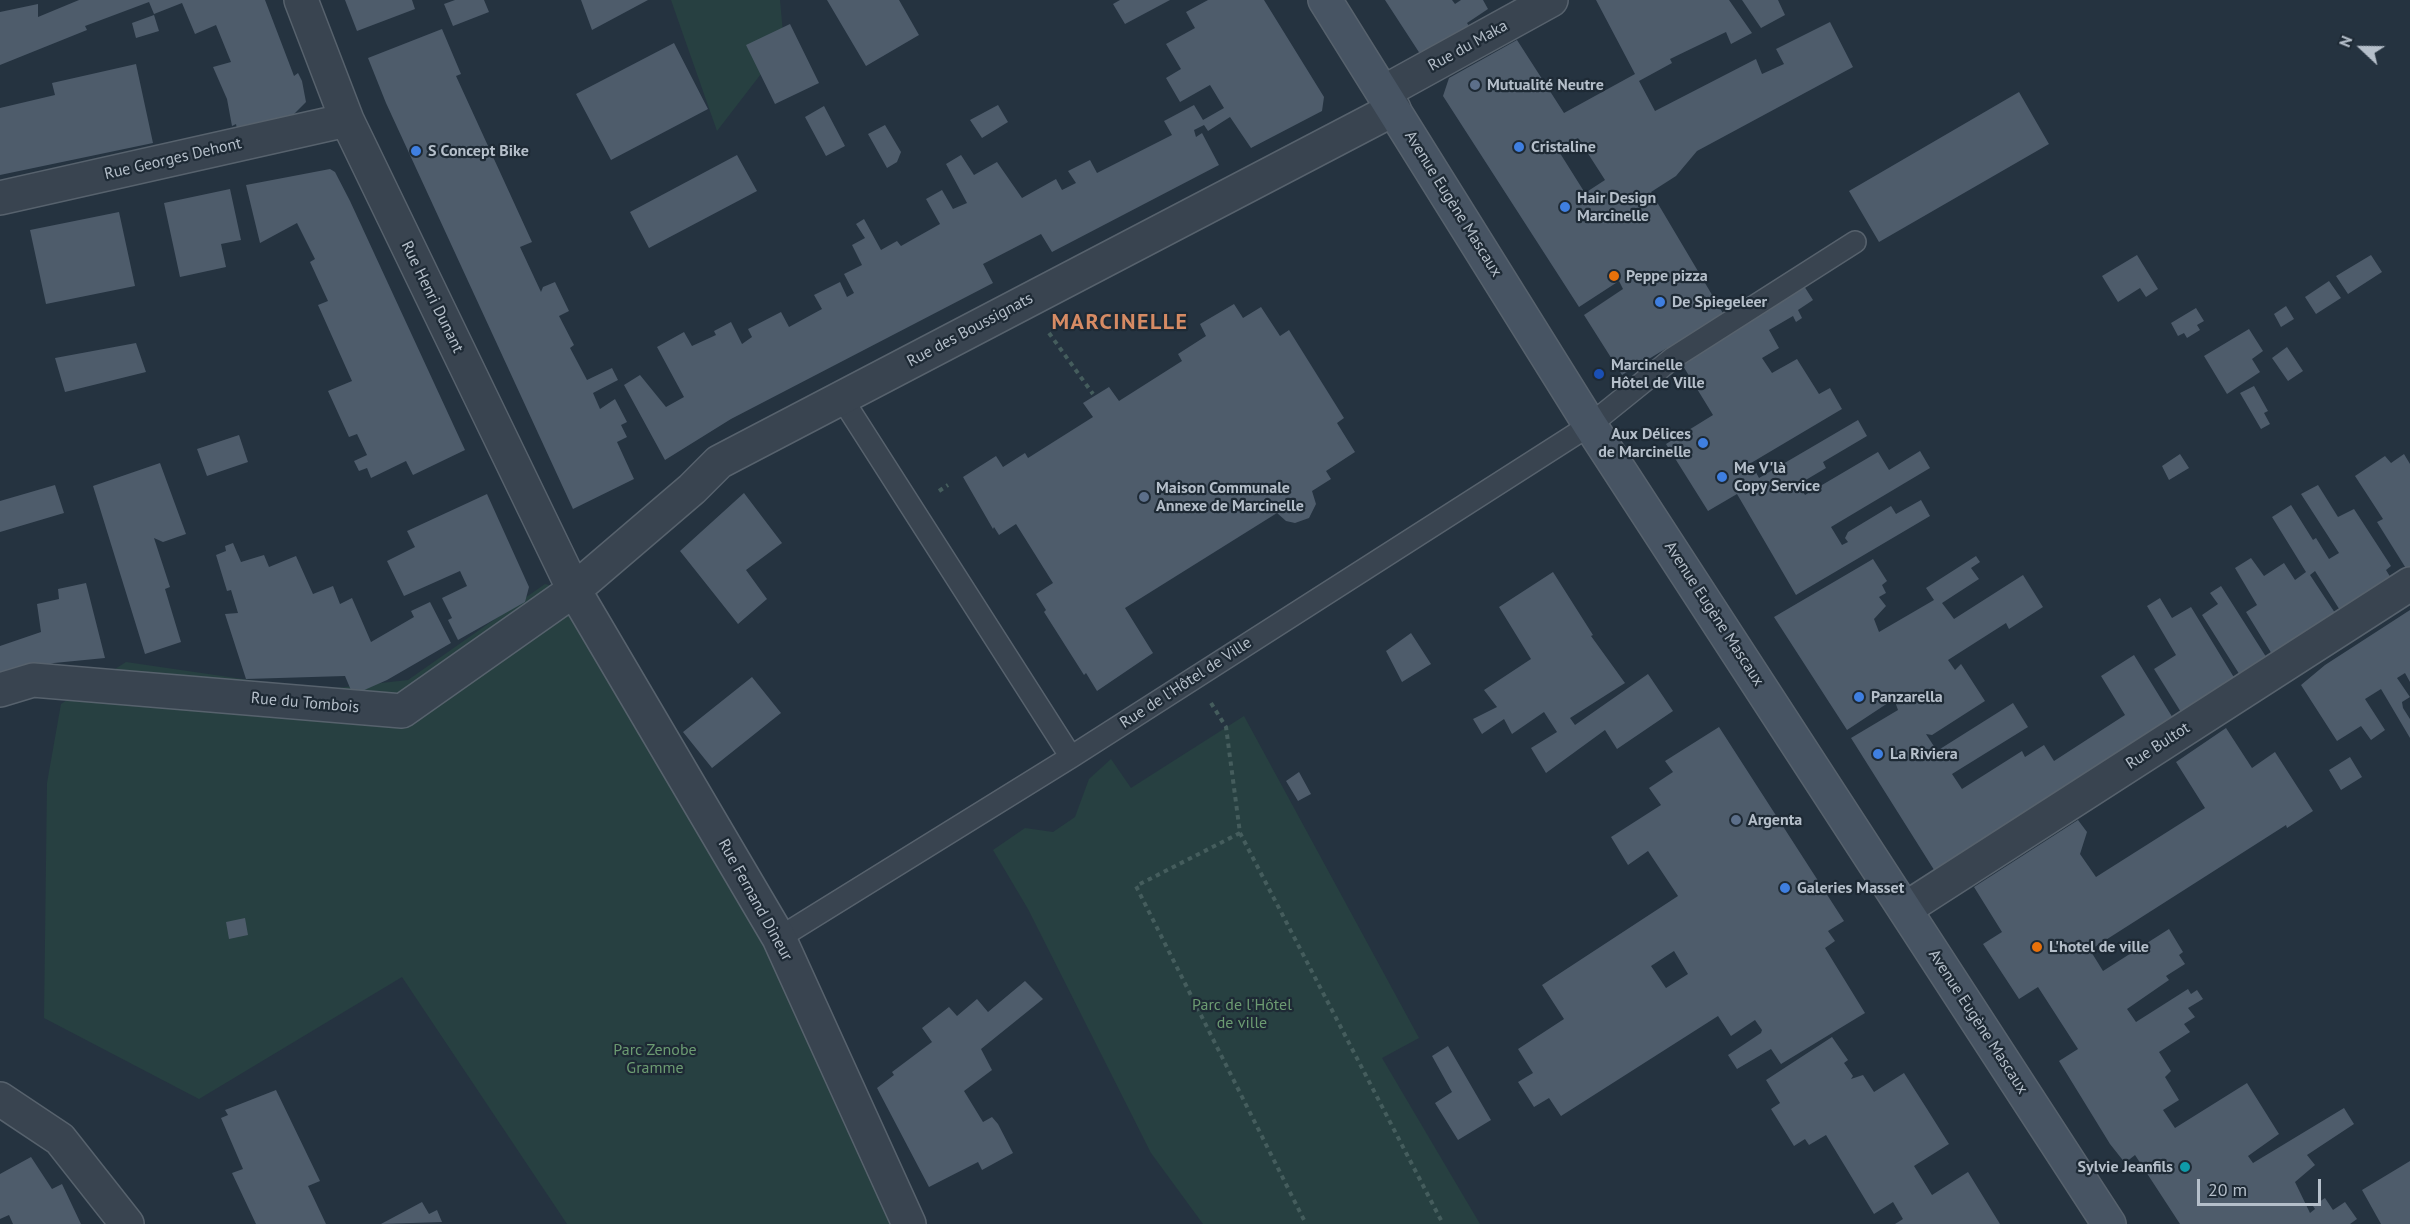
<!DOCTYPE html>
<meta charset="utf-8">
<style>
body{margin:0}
#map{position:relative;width:2410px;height:1224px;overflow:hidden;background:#253340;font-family:"PT Sans",sans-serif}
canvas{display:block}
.north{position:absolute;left:2332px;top:18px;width:60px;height:60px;-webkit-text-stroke:4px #1e2a35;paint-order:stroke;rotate:292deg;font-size:16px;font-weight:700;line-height:24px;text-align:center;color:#b5bfca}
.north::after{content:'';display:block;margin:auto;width:21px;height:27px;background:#b5bfca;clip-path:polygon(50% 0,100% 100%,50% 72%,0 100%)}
.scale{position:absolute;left:2197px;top:1179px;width:124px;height:27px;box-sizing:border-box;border:3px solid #b5bfca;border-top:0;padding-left:8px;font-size:18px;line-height:21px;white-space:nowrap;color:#b5bfca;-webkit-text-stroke:4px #1e2a35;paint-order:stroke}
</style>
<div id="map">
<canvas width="2410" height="1224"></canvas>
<div class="north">N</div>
<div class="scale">20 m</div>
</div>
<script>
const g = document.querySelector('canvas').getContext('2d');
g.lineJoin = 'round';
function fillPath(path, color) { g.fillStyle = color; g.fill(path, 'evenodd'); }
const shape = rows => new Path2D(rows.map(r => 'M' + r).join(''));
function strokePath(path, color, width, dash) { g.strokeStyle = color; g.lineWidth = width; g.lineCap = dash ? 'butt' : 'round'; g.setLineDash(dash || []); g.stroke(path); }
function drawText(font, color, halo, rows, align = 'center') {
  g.font = font + ' "PT Sans",sans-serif'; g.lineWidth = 4.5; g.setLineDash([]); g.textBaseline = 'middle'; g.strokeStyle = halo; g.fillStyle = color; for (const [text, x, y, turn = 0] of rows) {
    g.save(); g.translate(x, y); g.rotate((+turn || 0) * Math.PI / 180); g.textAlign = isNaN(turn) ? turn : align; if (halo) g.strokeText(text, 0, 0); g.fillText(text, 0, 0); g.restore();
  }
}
fillPath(shape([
 [671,0,780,0,784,44,717,131],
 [545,584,575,591,730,852,909,1224,567,1224,402,977,199,1099,44,1018,47,783,61,704,126,662,318,690,408,680],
 [1244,716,1419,1038,1382,1058,1480,1224,1203,1224,1151,1153,1028,909,993,850,1025,828,1053,832,1075,817,1089,779,1111,759,1131,788]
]), '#274041');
fillPath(shape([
 [79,0,265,0,294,76,298,73,302,81,306,102,291,117,237,129,236,124,232,126,227,99,213,67,231,62,216,25,195,34,182,3,154,14,149,2,85,26,87,30,0,65,0,12,38,4,38,17],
 [345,0,412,0,415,9,357,31],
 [455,0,484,0,489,12,453,26,444,4],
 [581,0,648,0,592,30],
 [827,0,899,0,919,35,866,66],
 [1120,0,1170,0,1125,24,1113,4],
 [1208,0,1264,0,1324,97,1322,111,1251,148,1230,117,1208,131,1204,125,1194,130,1196,137,1202,133,1219,165,1052,252,1041,234,983,264,993,283,731,419,665,460,624,385,640,375,666,407,684,397,657,347,684,332,692,346,716,335,714,331,731,322,742,344,752,337,748,329,781,312,789,327,822,309,814,295,840,282,847,297,854,293,844,274,862,265,852,245,865,238,856,224,864,219,881,250,897,241,901,246,940,224,926,199,942,190,953,209,967,203,946,164,961,155,974,175,997,162,1022,198,1056,179,1062,190,1076,183,1068,171,1090,160,1097,173,1172,135,1164,121,1194,105,1203,120,1224,108,1210,85,1180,102,1166,78,1181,69,1166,44,1195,28,1186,12],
 [1385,0,1452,0,1455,4,1461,0,1483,0,1488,9,1467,23,1473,32,1426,63],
 [1596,0,1729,0,1752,33,1731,44,1726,32,1670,59,1672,63,1639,81,1655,111,1756,59,1762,74,1784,64,1776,49,1830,22,1853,67,1697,151,1676,176,1651,192,1724,315,1671,352,1667,348,1622,375,1584,315,1623,289,1619,281,1579,307,1443,96,1449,78,1517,40,1564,113,1635,74],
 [1578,138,1605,180,1585,193,1558,150],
 [1742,0,1778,0,1785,15,1761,28],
 [154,15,159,31,136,38,132,23],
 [790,24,819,83,775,104,746,45],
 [442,29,461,74,456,76,532,242,520,247,541,292,543,287,555,282,569,311,559,316,574,345,570,348,587,380,612,368,618,380,593,393,600,409,615,399,627,422,621,425,627,437,617,442,634,479,573,509,386,103,368,58],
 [674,43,708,109,611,160,576,94],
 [136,64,153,143,0,175,0,108,55,95,52,83],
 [2019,92,2049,144,1879,242,1849,191],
 [998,105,1008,122,982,138,970,120],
 [824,106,845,146,826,156,805,117],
 [885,125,901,152,897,162,887,168,868,134],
 [737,155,757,191,649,248,630,212],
 [330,169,335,172,350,201,465,450,413,475,406,461,371,478,367,468,359,471,354,461,367,455,357,434,349,437,328,391,352,381,318,305,328,301,310,262,315,259,297,223,260,243,246,185],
 [230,189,241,240,221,244,226,267,180,277,164,203],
 [119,212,135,286,46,304,30,230],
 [2137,255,2158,289,2146,297,2140,288,2118,302,2102,276],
 [2371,255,2382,272,2348,294,2336,276],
 [2329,281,2341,298,2316,314,2305,297],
 [1804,286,1813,300,1798,310,1802,318,1796,322,1793,316,1769,330,1779,348,1762,358,1772,373,1797,359,1819,394,1830,388,1842,409,1751,463,1759,478,1858,420,1867,436,1823,462,1826,468,1799,484,1805,495,1878,452,1889,470,1920,451,1930,468,1831,527,1842,545,1848,542,1845,538,1848,532,1891,506,1896,514,1921,500,1930,516,1796,595,1737,494,1708,511,1666,444,1713,415,1680,361],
 [1234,304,1243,318,1261,307,1280,336,1289,330,1344,418,1337,423,1355,452,1326,471,1331,479,1312,491,1316,504,1309,518,1295,523,1286,521,1277,513,1125,608,1153,653,1097,691,1086,673,1084,675,1044,612,1046,610,1036,594,1053,583,1016,524,999,535,994,527,993,529,963,477,996,456,1003,467,1025,453,1028,458,1093,417,1083,403,1109,387,1119,401,1182,361,1178,354,1206,336,1200,324],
 [2286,306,2294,319,2281,327,2274,314],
 [2196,308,2204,321,2197,325,2200,330,2187,338,2184,333,2178,336,2171,323],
 [2249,329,2263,351,2252,359,2260,372,2227,394,2204,356],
 [136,343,146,372,65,392,55,358],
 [2287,347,2303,371,2288,381,2272,358],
 [2254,386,2268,411,2264,413,2270,424,2261,429,2240,393],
 [239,435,248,462,207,476,197,449],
 [2180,454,2189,468,2169,480,2162,466],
 [2404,454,2410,464,2410,567,2407,570,2377,522,2383,519,2355,476,2385,456,2391,463],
 [160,463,186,534,163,542,154,538,170,587,165,589,181,642,145,654,93,486],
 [55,485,64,513,0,532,0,501],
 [2318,485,2338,517,2354,509,2391,566,2386,570,2394,583,2343,615,2315,571,2310,575,2339,619,2275,659,2246,612,2257,605,2235,568,2251,558,2264,576,2284,563,2295,580,2306,572,2272,517,2291,505,2313,540,2316,538,2329,559,2339,553,2301,494],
 [744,493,782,543,746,570,767,599,738,624,680,551],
 [487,494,529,587,525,602,458,640,448,620,452,618,442,598,467,586,460,571,404,596,387,561,415,547,407,531],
 [233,543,241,562,264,555,269,567,296,556,313,594,333,586,340,604,352,598,371,642,414,617,411,611,430,602,451,643,387,680,353,695,345,676,246,679,225,614,238,613,231,590,227,591,216,555,226,551,225,546],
 [1976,556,1980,562,1971,568,1979,579,1942,603,1954,619,2023,575,2043,607,2009,629,2006,623,1948,660,1955,670,1961,664,1985,701,1932,735,1926,734,1939,754,1942,751,1940,749,2013,703,2028,727,1952,774,1962,789,2022,751,2025,757,2044,745,2054,761,2125,715,2101,676,2134,655,2176,723,1936,873,1851,738,1898,710,1894,699,1847,730,1774,617,1873,559,1887,581,1882,585,1886,593,1879,597,1886,606,1874,619,1879,632,1934,600,1926,588],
 [1553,572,1593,635,1591,636,1625,683,1570,718,1575,725,1648,674,1673,711,1617,749,1605,730,1546,773,1531,748,1557,732,1544,712,1512,734,1504,719,1482,734,1473,719,1497,707,1484,690,1531,659,1499,607],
 [86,583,105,658,54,663,0,678,0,646,41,632,37,604,59,599,58,589],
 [2221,586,2270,663,2243,680,2202,615,2218,604,2210,593],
 [2160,598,2172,618,2191,607,2238,684,2184,717,2154,669,2176,655,2147,606],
 [2410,610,2410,682,2405,673,2397,678,2410,697,2402,702,2403,708,2410,719,2410,738,2381,689,2365,699,2385,730,2371,740,2361,726,2337,741,2301,685,2325,665],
 [1411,633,1431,664,1402,682,1386,651],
 [752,677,781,713,712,768,683,732],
 [1719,727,1844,921,1828,931,1835,941,1825,948,1865,1013,1781,1064,1771,1049,1737,1069,1728,1055,1761,1033,1762,1030,1755,1020,1731,1036,1718,1016,1561,1116,1549,1098,1534,1107,1518,1082,1533,1073,1518,1049,1564,1019,1542,985,1678,896,1648,851,1628,865,1611,837,1661,805,1649,788,1673,772,1665,761],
 [1674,951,1688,974,1666,988,1651,966],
 [2226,728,2252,768,2275,752,2313,811,2287,828,2286,825,2090,950,2103,971,2169,929,2183,952,2179,955,2185,964,2166,976,2169,980,2127,1009,2136,1022,2188,989,2191,994,2197,990,2203,999,2188,1008,2195,1017,2184,1024,2190,1032,2159,1052,2171,1071,2165,1077,2179,1100,2163,1110,2175,1128,2247,1083,2279,1134,2248,1156,2253,1163,2344,1108,2354,1124,2307,1155,2315,1165,2295,1182,2310,1213,2315,1209,2313,1206,2325,1198,2333,1210,2345,1202,2357,1219,2350,1224,2180,1224,2135,1155,2125,1163,2110,1144,2059,1061,2078,1049,2038,987,2019,999,1983,944,2002,932,1974,887,2078,820,2087,832,2080,854,2096,877,2205,808,2176,762],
 [2350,757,2362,777,2341,790,2329,770],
 [1299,772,1311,794,1298,801,1286,781],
 [245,918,248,935,229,939,226,922],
 [1025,981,1043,999,981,1049,992,1070,964,1091,983,1122,992,1117,998,1124,1013,1153,982,1170,978,1162,929,1187,877,1088,894,1075,892,1072,932,1042,922,1028,949,1007,957,1016,977,999,988,1012],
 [1832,1037,1848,1060,1844,1063,1853,1076,1851,1079,1863,1075,1874,1092,1904,1073,1927,1109,1949,1144,1914,1166,1932,1195,1968,1172,2000,1224,1895,1224,1903,1219,1893,1202,1874,1214,1826,1135,1809,1145,1805,1139,1794,1146,1771,1109,1780,1103,1766,1080],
 [1448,1046,1491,1120,1458,1140,1435,1103,1452,1092,1432,1056],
 [276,1090,320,1181,308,1186,326,1224,256,1224,232,1173,243,1169,221,1118,228,1115,225,1110],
 [31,1157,52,1189,62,1184,81,1224,13,1224,9,1215,0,1219,0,1174],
 [2410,1161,2410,1224,2381,1224,2362,1190],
 [422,1202,429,1214,437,1210,442,1222,381,1224]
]), '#4e5c6b');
const lane = shape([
 [841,397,1071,757],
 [779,938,1071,757,1590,425,1673,358,1855,242]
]);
const street = shape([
 [301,0,347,120,574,590,779,938,909,1224],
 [1384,92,1551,0],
 [0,198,347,120],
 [0,690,33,680,402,711,574,590,692,489,719,462,1394,109],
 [1905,909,2410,584],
 [0,1099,60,1139,127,1224]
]);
const secondary = shape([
 [1325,0,1590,425,2109,1224]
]);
strokePath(lane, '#57626d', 24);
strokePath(street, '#57626d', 36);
strokePath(secondary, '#57626d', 36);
strokePath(shape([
 [1049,333,1093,394],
 [939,491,948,485],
 [1211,703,1226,727,1240,833,1443,1224],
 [1240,833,1136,886,1306,1224]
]), '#455d5d', 4, [4.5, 4.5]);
strokePath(lane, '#394450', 21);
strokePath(street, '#394450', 33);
strokePath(secondary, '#475463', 33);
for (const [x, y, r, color] of [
 [1475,85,6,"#5c6f8a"],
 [1519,147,6,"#3f7fe0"],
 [416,151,6,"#3f7fe0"],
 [1565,207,6,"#3f7fe0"],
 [1614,276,6,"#e8710a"],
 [1660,302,6,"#3f7fe0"],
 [1599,374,6,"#1a4fb4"],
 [1703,443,6,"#3f7fe0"],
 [1722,477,6,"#3f7fe0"],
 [1144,497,6,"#5c6f8a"],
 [1859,697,6,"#3f7fe0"],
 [1878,754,6,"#3f7fe0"],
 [1736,820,6,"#5c6f8a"],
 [1785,888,6,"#3f7fe0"],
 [2037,947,6,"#e8710a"],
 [2185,1167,6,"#0f9aa8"]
]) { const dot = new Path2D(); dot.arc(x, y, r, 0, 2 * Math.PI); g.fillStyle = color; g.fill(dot); strokePath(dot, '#1e2a35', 2); }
drawText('16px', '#b5bfca', '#1e2a35', [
 ["Rue du Maka",1468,46,-29],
 ["Rue Georges Dehont",173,159,-13],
 ["Avenue Eugène Mascaux",1453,204,58],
 ["Rue Henri Dunant",432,297,64],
 ["Rue des Boussignats",970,330,-28],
 ["Avenue Eugène Mascaux",1714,614,57],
 ["Rue de l'Hôtel de Ville",1186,683,-33],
 ["Rue du Tombois",305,703,5],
 ["Rue Bultot",2158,746,-33],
 ["Rue Fernand Dineur",755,900,61],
 ["Avenue Eugène Mascaux",1978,1022,57]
]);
drawText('bold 16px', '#b5bfca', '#1e2a35', [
 ["Mutualité Neutre",1487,85],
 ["Cristaline",1531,147],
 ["S Concept Bike",428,151],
 ["Hair Design",1577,198],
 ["Marcinelle",1577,216],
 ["Peppe pizza",1626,276],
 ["De Spiegeleer",1672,302],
 ["Marcinelle",1611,365],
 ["Hôtel de Ville",1611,383],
 ["Aux Délices",1691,434,"right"],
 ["de Marcinelle",1691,452,"right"],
 ["Me V'là",1734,468],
 ["Copy Service",1734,486],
 ["Maison Communale",1156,488],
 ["Annexe de Marcinelle",1156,506],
 ["Panzarella",1871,697],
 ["La Riviera",1890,754],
 ["Argenta",1748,820],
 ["Galeries Masset",1797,888],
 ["L'hotel de ville",2049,947],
 ["Sylvie Jeanfils",2173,1167,"right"]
], 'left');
drawText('16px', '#6c9b72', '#1e2a35', [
 ["Parc de l'Hôtel",1242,1005],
 ["de ville",1242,1023],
 ["Parc Zenobe",655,1050],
 ["Gramme",655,1068]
]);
g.letterSpacing = '1.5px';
drawText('bold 22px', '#d68b64', '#1e2a35', [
 ["MARCINELLE",1120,323]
]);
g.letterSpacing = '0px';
</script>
